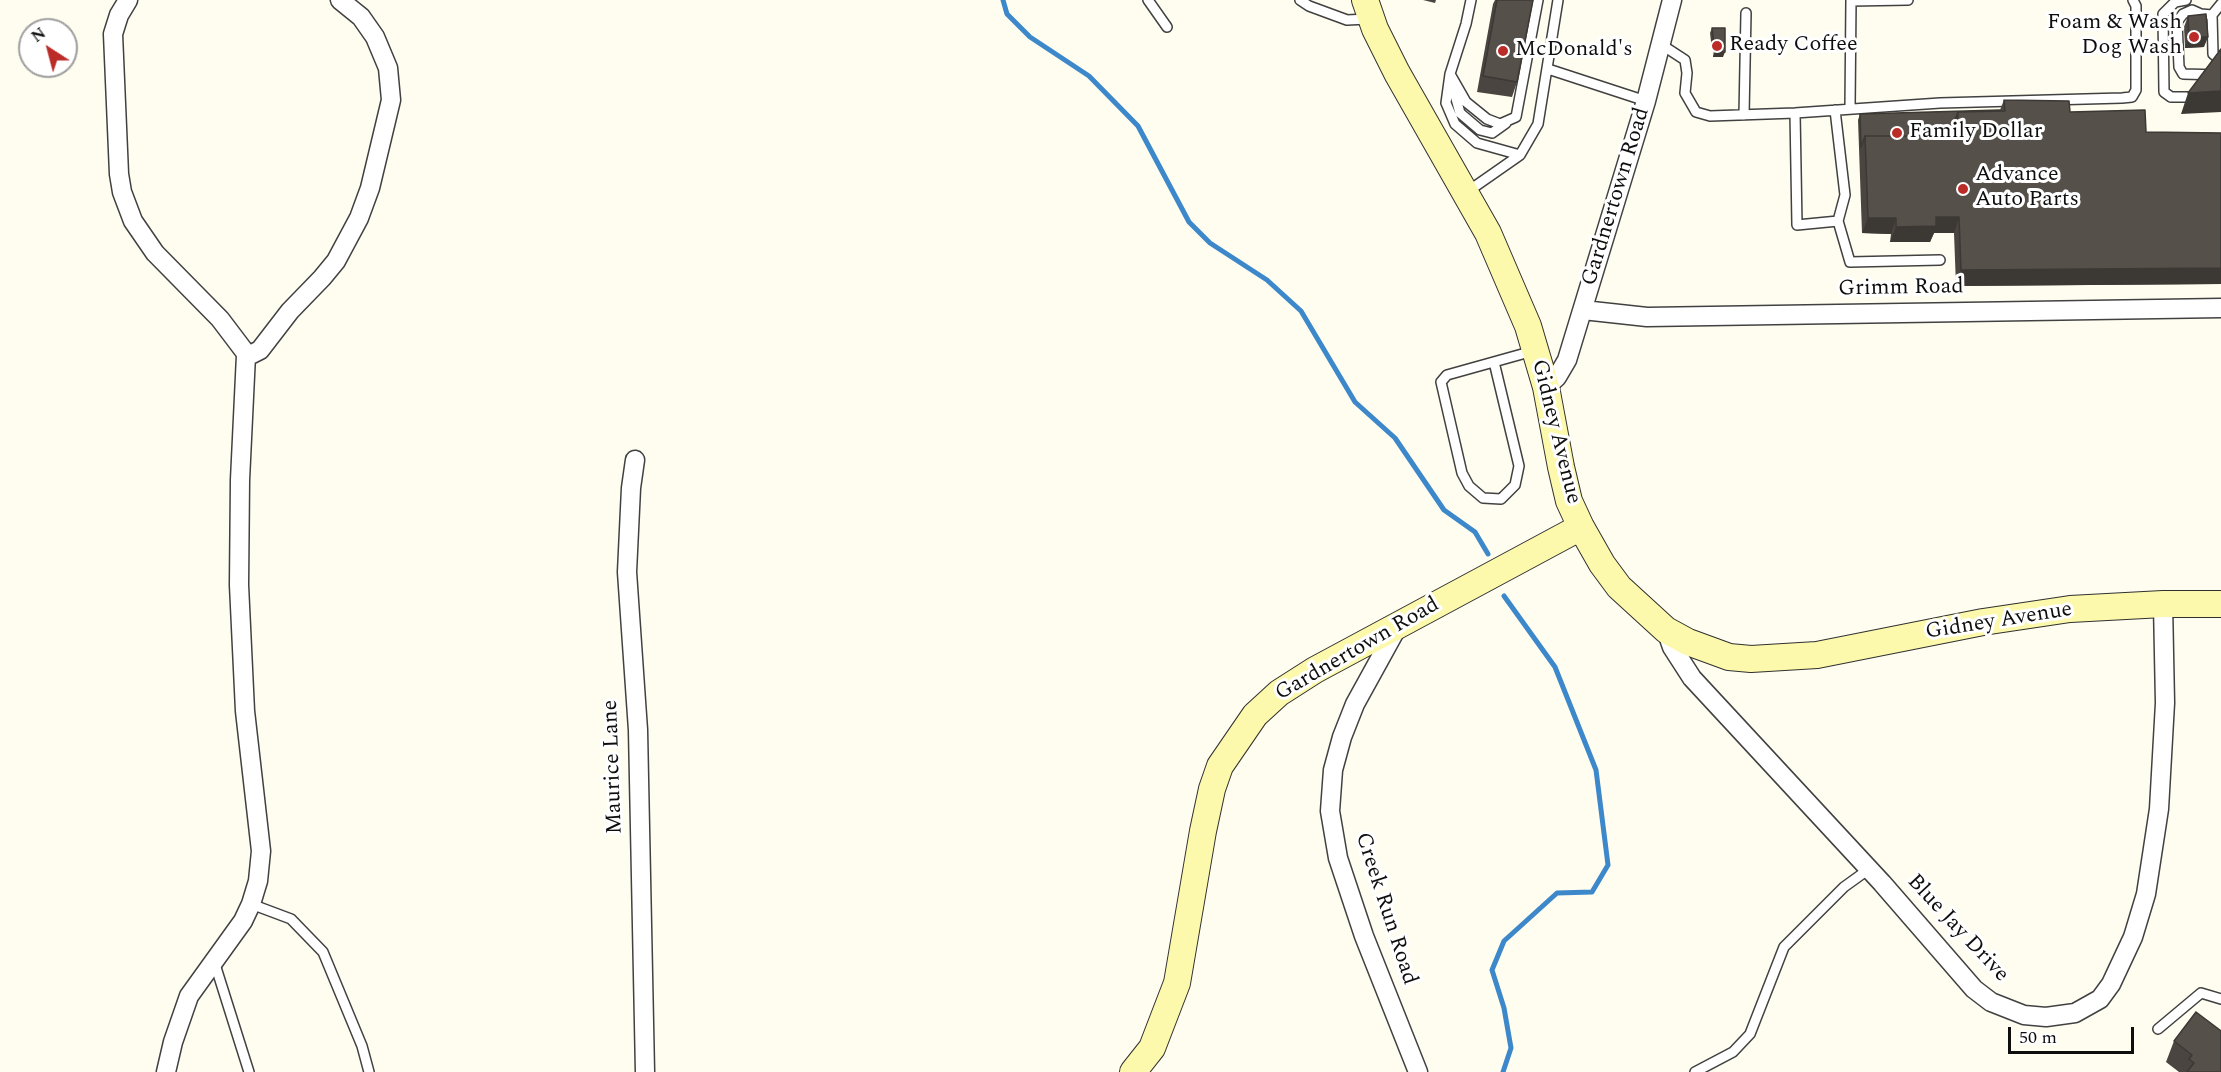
<!DOCTYPE html>
<style>
body{margin:0}
#map{position:relative;width:2221px;height:1072px;overflow:hidden;background:#fffdef;font-family:Spectral,serif}
canvas{display:block}
.north{position:absolute;left:18px;top:18px;width:60px;height:60px;box-sizing:border-box;background:#fff;border:2px solid #9f9f9f;border-radius:50%;rotate:324deg;font-size:16px;font-weight:700;line-height:24px;text-align:center;color:#0e0e0e}
.north::after{content:'';display:block;margin:auto;width:21px;height:27px;background:#bb2c29;clip-path:polygon(50% 0,100% 100%,50% 72%,0 100%)}
.scale{position:absolute;left:2008px;top:1027px;width:126px;height:27px;box-sizing:border-box;border:3px solid #0e0e0e;border-top:0;padding-left:8px;font-size:18px;line-height:21px;white-space:nowrap;color:#0e0e0e;-webkit-text-stroke:4px #fff;paint-order:stroke}
</style>
<div id="map">
<canvas width="2221" height="1072"></canvas>
<div class="north">N</div>
<div class="scale">50 m</div>
</div>
<script>
const g = document.querySelector('canvas').getContext('2d');
g.lineJoin = 'round';
const shape = rows => new Path2D(rows.map(r => 'M' + r).join(''));
function strokePath(path, color, width, dash) { g.strokeStyle = color; g.lineWidth = width; g.lineCap = dash ? 'butt' : 'round'; g.setLineDash(dash || []); g.stroke(path); }
function fillPath(path, color) { g.fillStyle = color; g.fill(path, 'evenodd'); }
function drawText(font, color, halo, rows, align = 'center') {
  g.font = font + ' Spectral,serif'; g.lineWidth = 6; g.setLineDash([]); g.textBaseline = 'middle'; g.strokeStyle = halo; g.fillStyle = color; for (const [text, x, y, turn = 0] of rows) {
    g.save(); g.translate(x, y); g.rotate((+turn || 0) * Math.PI / 180); g.textAlign = isNaN(turn) ? turn : align; if (halo) g.strokeText(text, 0, 0); g.fillText(text, 0, 0); g.restore();
  }
}
strokePath(shape([
 [1003,0,1007,14,1030,37,1089,76,1138,126,1189,222,1210,243,1267,280,1301,311,1355,402,1395,438,1444,510,1475,532,1488,554],
 [1503,1072,1511,1048,1504,1008,1492,970,1504,941,1557,893,1592,892,1608,865,1596,770,1555,667,1504,596]
]), '#3d88ca', 5);
const lane = shape([
 [1148,0,1167,27],
 [1300,0,1309,6,1347,20,1368,19],
 [1471,0,1466,24,1450,74,1446,103,1455,124,1477,143,1520,155,1538,124,1558,0],
 [2186,0,2175,2,2163,14,2164,92,2171,97,2221,97],
 [1851,1,1908,0],
 [2221,4,2212,15,2213,54,2218,58,2221,58],
 [2212,15,2201,14,2192,10,2183,14,2177,22,2179,67,2183,74,2221,75],
 [1662,45,1685,60,1687,73,1685,93,1696,112,1710,116,1795,113,1940,103,2122,98,2132,97,2136,90,2136,6,2133,0],
 [1548,69,1646,101],
 [1450,74,1466,102,1487,119,1500,124,1516,117,1538,0],
 [1453,88,1460,113,1480,130,1492,133,1506,123],
 [1850,108,1851,0],
 [1835,110,1845,195,1838,221],
 [1795,113,1797,225,1838,221,1850,262,1940,260],
 [1744,115,1746,13],
 [1467,192,1520,155],
 [1494,362,1519,466,1515,485,1501,499,1483,498,1469,486,1462,473,1441,382,1447,375,1533,351],
 [251,904,291,919,323,952,362,1046,369,1072],
 [214,961,249,1072],
 [2158,1029,2201,993,2221,999],
 [1695,1072,1733,1052,1750,1034,1784,947,1844,887,1869,869]
]);
const street = shape([
 [128,0,119,15,113,34,119,174,122,192,133,221,155,253,220,319,248,356,260,350,290,311,322,278,336,261,359,218,370,188,391,100,388,68,375,37,361,17,340,0],
 [1583,310,1647,317,2221,308],
 [1546,387,1557,377,1567,360,1646,101,1672,0],
 [635,460,631,488,627,572,638,730,645,1072],
 [1398,626,1355,704,1342,737,1333,770,1330,811,1338,858,1364,936,1418,1072],
 [1666,630,1672,647,1692,678,1882,883,1974,989,1991,1002,2024,1015,2046,1017,2075,1013,2100,999,2111,984,2133,937,2146,894,2159,809,2165,703,2163,604],
 [166,1072,173,1042,189,996,243,921,251,904,258,881,261,851,245,711,239,585,240,480,246,355]
]);
const secondary = shape([
 [1365,0,1375,29,1397,73,1488,233,1528,326,1546,387,1561,467,1569,501,1581,527,1602,564,1619,587,1666,630,1688,642,1729,657,1751,659,1817,655,1983,622,2070,609,2163,604,2221,604],
 [1133,1072,1152,1048,1177,983,1203,831,1212,789,1220,766,1255,715,1279,693,1315,670,1581,527]
]);
strokePath(lane, '#414141', 12);
strokePath(street, '#414141', 21);
strokePath(secondary, '#303030', 28);
strokePath(lane, '#fff', 9);
strokePath(street, '#fff', 18);
strokePath(secondary, '#fdf9ac', 26);
fillPath(shape([
 [1423,0,1436,0,1435,3],
 [1495,0,1533,0,1517,82,1512,97,1477,92,1493,4],
 [2188,16,2204,47,2185,48,2184,27],
 [1712,28,1723,57,1713,57,1714,50,1712,50,1710,33],
 [2004,100,2070,112,2146,132,2221,133,2221,284,1956,286,1954,233,1934,233,1930,242,1890,242,1891,234,1862,233,1858,120,1860,114,2000,110],
 [2174,1041,2221,1072,2179,1072,2166,1062]
]), '#4a4540');
fillPath(shape([
 [2189,37,2208,37,2204,47,2185,48],
 [1715,52,1725,52,1723,57,1713,57],
 [2221,91,2221,112,2181,114,2188,93],
 [1936,217,1959,217,1954,233,1934,233,1930,242,1890,242,1896,227],
 [1868,218,1896,218,1891,234,1862,233],
 [2221,268,2221,284,1956,286,1961,270]
]), '#3c3834');
const building = shape([
 [1497,0,1533,0,1517,82,1483,76,1497,0],
 [2206,14,2208,37,2189,37,2188,16,2206,14],
 [1712,28,1725,28,1725,52,1715,52,1715,45,1714,45,1712,28],
 [2221,49,2221,91,2188,93,2221,49],
 [2004,100,2069,101,2070,112,2145,110,2146,132,2221,133,2221,268,1961,270,1959,217,1936,217,1936,226,1896,227,1896,218,1868,218,1865,136,1957,136,1958,112,2005,111,2004,100],
 [2000,110,2000,111,1958,112,1954,122,1954,136,1865,136,1861,147,1860,114,2000,110],
 [2196,1012,2221,1031,2221,1072,2187,1072,2194,1063,2189,1059,2192,1055,2174,1041,2196,1012]
]);
fillPath(building, '#56504a');
strokePath(building, '#3c3834', 1.5);
for (const [x, y, r, color] of [
 [2194,37,6,"#bb2c29"],
 [1717,46,6,"#bb2c29"],
 [1503,51,6,"#bb2c29"],
 [1897,133,6,"#bb2c29"],
 [1963,189,6,"#bb2c29"]
]) { const dot = new Path2D(); dot.arc(x, y, r, 0, 2 * Math.PI); g.fillStyle = color; g.fill(dot); strokePath(dot, '#fff', 2); }
drawText('22px', '#0e0e0e', '#fff', [
 ["Foam & Wash",2182,24,"right"],
 ["Dog Wash",2182,49,"right"],
 ["Ready Coffee",1729,46],
 ["McDonald's",1515,51],
 ["Family Dollar",1909,133],
 ["Advance",1975,176],
 ["Auto Parts",1975,201]
], 'left');
drawText('22px', '#0e0e0e', '#fff', [
 ["Gardnertown Road",1617,197,-73],
 ["Grimm Road",1901,289,-1],
 ["Gidney Avenue",1555,432,76],
 ["Gidney Avenue",1999,622,-9],
 ["Gardnertown Road",1358,650,-30],
 ["Maurice Lane",614,767,-92],
 ["Creek Run Road",1385,909,72],
 ["Blue Jay Drive",1957,929,47]
]);
</script>
